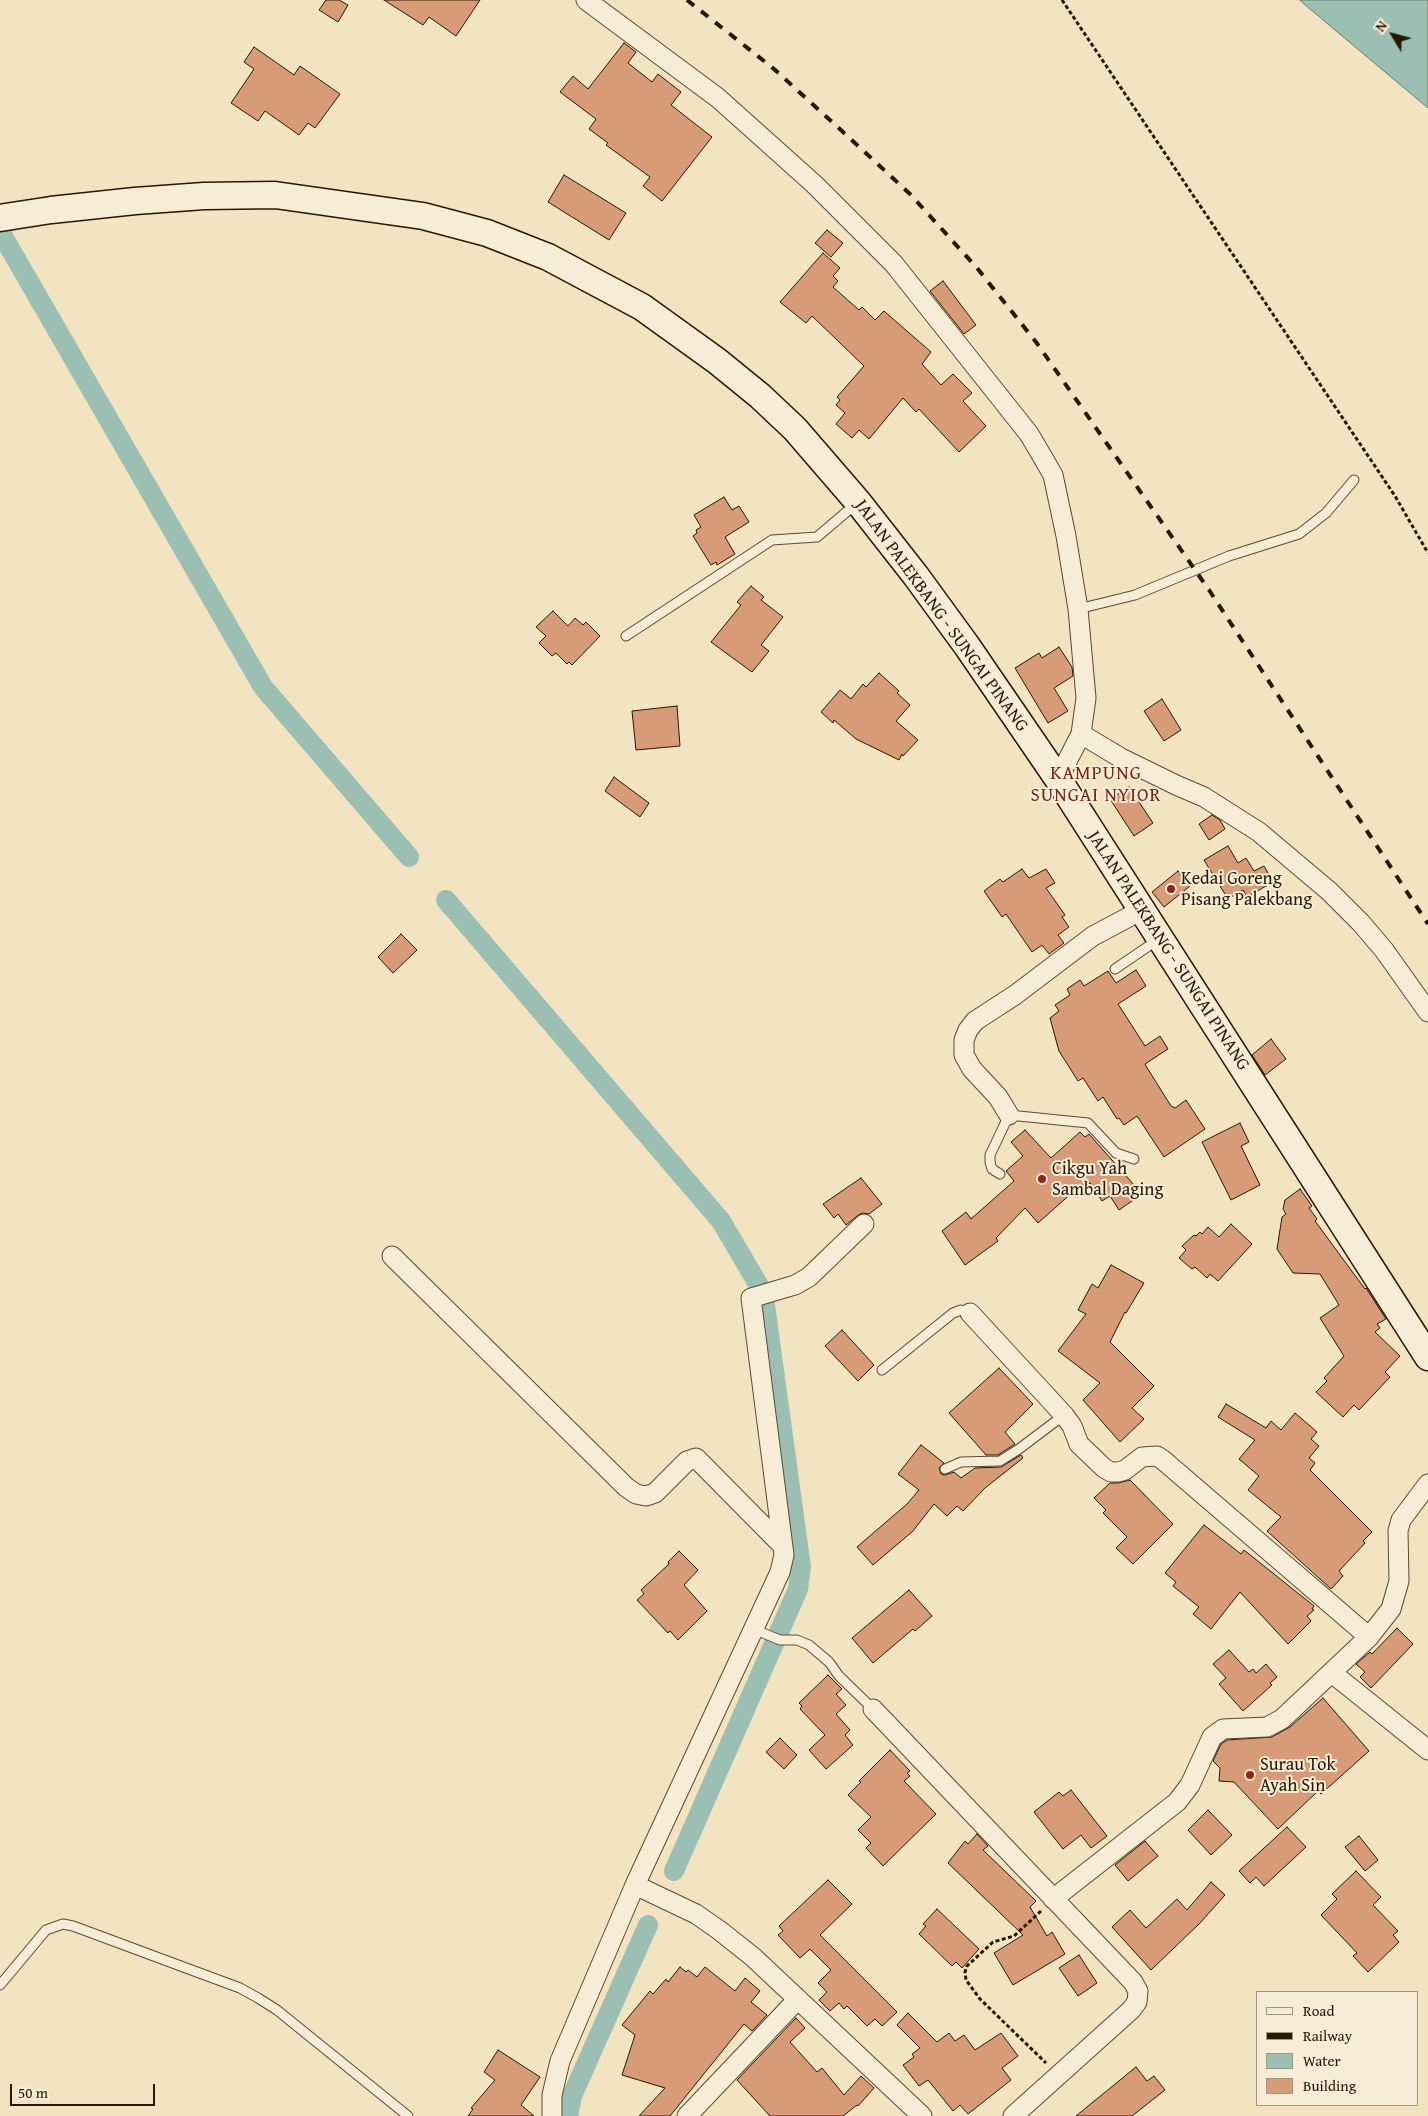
<!DOCTYPE html>
<style>
body{margin:0}
#map{position:relative;width:1428px;height:2116px;overflow:hidden;background:#f2e4c1;font-family:"Gentium Book Plus",serif}
canvas{display:block}
.legend{position:absolute;left:1256px;top:1991px;width:162px;height:115px;box-sizing:border-box;background:#f7edd7;border:1px solid #a49781;margin:0;padding:6px 9px;list-style:none;font-size:15px;color:#281701}
.legend li{display:flex;align-items:center;gap:10px;height:25px}
.legend b{width:25px;border:1px solid #a49781}
.north{position:absolute;left:1368px;top:10px;width:50px;height:50px;-webkit-text-stroke:4px #f7edd7;paint-order:stroke;rotate:307deg;font-size:14px;font-weight:700;line-height:20px;text-align:center;color:#281701}
.north::after{content:'';display:block;margin:auto;width:18px;height:22px;background:#281701;clip-path:polygon(50% 0,100% 100%,50% 72%,0 100%)}
.scale{position:absolute;left:10px;top:2084px;width:145px;height:22px;box-sizing:border-box;border:2px solid #281701;border-top:0;padding-left:6px;font-size:15px;line-height:18px;white-space:nowrap;color:#281701;-webkit-text-stroke:4px #f7edd7;paint-order:stroke}
</style>
<div id="map">
<canvas width="1428" height="2116"></canvas>
<ul class="legend">
<li><b style="height:6px;background:#f7edd7"></b>Road</li>
<li><b style="height:6px;background:#281701"></b>Railway</li>
<li><b style="height:14px;background:#9bbfb2"></b>Water</li>
<li><b style="height:14px;background:#d79b78"></b>Building</li>
</ul>
<div class="north">N</div>
<div class="scale">50 m</div>
</div>
<script>
const g = document.querySelector('canvas').getContext('2d');
g.lineJoin = 'round';
function fillPath(path, color) { g.fillStyle = color; g.fill(path, 'evenodd'); }
const shape = rows => new Path2D(rows.map(r => 'M' + r).join(''));
function strokePath(path, color, width, dash) { g.strokeStyle = color; g.lineWidth = width; g.lineCap = dash ? 'butt' : 'round'; g.setLineDash(dash || []); g.stroke(path); }
function drawText(font, color, halo, rows, align = 'center') {
  g.font = font + ' "Gentium Book Plus",serif'; g.lineWidth = 4; g.setLineDash([]); g.textBaseline = 'middle'; g.strokeStyle = halo; g.fillStyle = color; for (const [text, x, y, turn = 0] of rows) {
    g.save(); g.translate(x, y); g.rotate((+turn || 0) * Math.PI / 180); g.textAlign = isNaN(turn) ? turn : align; if (halo) g.strokeText(text, 0, 0); g.fillText(text, 0, 0); g.restore();
  }
}
const water = shape([
 [1300,0,1428,0,1428,108,1304,4,1300,0]
]);
fillPath(water, '#9bbfb2');
strokePath(water, '#6d7c6b', 1);
strokePath(shape([
 [1,233,263,687,409,857],
 [446,900,721,1221,758,1284,765,1305,801,1567,798,1589,674,1871],
 [568,2116,572,2096,648,1925]
]), '#9bbfb2', 20);
const building = shape([
 [326,0,339,0,348,5,338,22,319,10,326,0],
 [384,0,480,0,456,36,429,17,423,25,384,0],
 [624,43,636,52,628,63,652,82,658,74,681,92,671,105,712,137,662,201,643,186,650,177,606,145,608,143,589,129,596,119,560,92,573,76,588,89,624,43],
 [254,47,294,75,300,66,340,94,315,128,308,123,299,135,265,111,258,121,231,103,254,69,244,62,254,47],
 [564,175,626,213,609,240,548,202,564,175],
 [827,230,843,243,831,257,815,243,827,230],
 [823,253,840,268,833,276,838,281,833,287,859,310,862,307,875,320,884,311,931,352,922,364,941,385,953,374,972,393,963,401,986,426,959,452,919,409,916,412,903,398,869,439,859,430,852,438,836,424,845,413,836,405,840,400,837,397,864,366,812,316,806,323,780,302,823,253],
 [943,281,976,325,964,334,930,291,943,281],
 [724,497,732,510,739,506,749,522,725,537,735,554,717,565,716,562,711,565,693,536,697,533,696,530,701,527,694,515,724,497],
 [751,586,764,597,761,600,783,617,761,645,769,651,752,672,711,642,741,605,737,602,751,586],
 [553,611,568,626,575,618,583,625,586,622,600,636,572,665,569,662,567,664,556,653,552,656,539,643,546,636,536,627,553,611],
 [1059,647,1072,667,1073,676,1054,688,1068,711,1048,723,1015,668,1039,653,1042,658,1059,647],
 [879,673,899,691,897,693,910,705,896,721,918,740,903,756,902,754,899,760,856,739,834,720,833,723,821,712,840,690,851,699,863,684,866,687,879,673],
 [1162,699,1181,730,1164,741,1144,711,1162,699],
 [677,706,680,746,636,750,632,711,677,706],
 [614,777,649,803,640,817,605,791,614,777],
 [1129,787,1153,823,1134,836,1110,799,1129,787],
 [1212,815,1220,820,1225,829,1209,840,1199,824,1212,815],
 [1228,846,1238,863,1246,858,1254,871,1264,866,1273,882,1247,897,1243,890,1228,899,1204,860,1228,846],
 [1022,869,1029,878,1046,869,1055,883,1046,888,1065,915,1062,917,1069,927,1058,935,1064,943,1049,954,1042,945,1032,952,1006,914,1002,917,984,891,1000,879,1003,882,1022,869],
 [1178,871,1190,886,1164,907,1152,892,1178,871],
 [401,934,417,950,393,973,378,957,401,934],
 [1136,970,1146,986,1118,1004,1145,1046,1160,1036,1168,1049,1145,1064,1146,1066,1171,1106,1175,1108,1186,1100,1205,1129,1164,1157,1137,1116,1124,1125,1119,1118,1117,1119,1103,1097,1098,1101,1083,1078,1078,1081,1059,1051,1050,1018,1059,1011,1055,1005,1070,995,1067,989,1080,980,1084,986,1108,971,1116,983,1136,970],
 [1271,1039,1286,1059,1265,1075,1252,1055,1271,1039],
 [1240,1123,1249,1142,1241,1146,1260,1185,1231,1200,1202,1142,1240,1123],
 [1025,1130,1051,1158,1080,1132,1085,1137,1089,1134,1142,1194,1119,1210,1110,1196,1102,1201,1090,1183,1085,1187,1082,1184,1038,1223,1025,1208,996,1238,998,1241,965,1265,942,1231,966,1212,971,1219,1014,1181,1006,1171,1023,1156,1011,1142,1025,1130],
 [861,1178,882,1204,869,1214,862,1213,857,1216,846,1225,838,1214,834,1218,823,1204,861,1178],
 [1300,1189,1312,1206,1309,1208,1317,1219,1315,1221,1365,1289,1366,1288,1386,1319,1377,1324,1380,1328,1375,1332,1400,1356,1385,1372,1390,1377,1359,1410,1354,1405,1343,1417,1316,1392,1327,1381,1324,1378,1344,1356,1320,1318,1339,1305,1320,1274,1293,1273,1277,1249,1282,1217,1286,1214,1283,1209,1285,1200,1300,1189],
 [1231,1224,1252,1244,1218,1281,1210,1274,1207,1278,1195,1267,1192,1269,1179,1258,1186,1250,1182,1246,1194,1235,1196,1236,1200,1232,1202,1234,1208,1227,1219,1237,1231,1224],
 [1111,1265,1144,1283,1126,1313,1125,1312,1110,1342,1154,1386,1132,1408,1144,1419,1120,1442,1083,1400,1100,1383,1058,1351,1086,1314,1078,1310,1092,1284,1098,1288,1111,1265],
 [842,1330,874,1365,858,1381,825,1346,842,1330],
 [999,1368,1033,1404,1005,1432,1015,1444,998,1455,986,1455,949,1413,999,1368],
 [1226,1404,1266,1428,1271,1421,1281,1430,1295,1413,1317,1432,1311,1439,1319,1446,1309,1458,1315,1463,1310,1470,1372,1532,1363,1541,1365,1543,1339,1571,1343,1576,1331,1589,1267,1531,1281,1517,1248,1490,1259,1476,1239,1459,1255,1440,1218,1417,1226,1404],
 [921,1445,944,1463,939,1468,941,1474,945,1475,954,1472,961,1478,975,1468,1001,1467,1021,1455,1023,1458,985,1488,963,1511,957,1506,947,1516,934,1504,913,1531,873,1565,857,1547,907,1504,919,1490,898,1474,921,1445],
 [1130,1480,1173,1524,1133,1564,1116,1548,1127,1537,1103,1513,1106,1510,1094,1498,1110,1483,1118,1483,1130,1480],
 [1204,1525,1241,1554,1244,1550,1314,1606,1312,1609,1314,1610,1307,1616,1311,1621,1288,1644,1240,1592,1211,1629,1193,1614,1199,1607,1173,1586,1176,1582,1165,1573,1204,1525],
 [679,1551,698,1570,684,1585,707,1611,678,1640,670,1631,668,1633,637,1600,644,1594,641,1590,669,1564,668,1562,679,1551],
 [909,1590,932,1616,915,1631,913,1629,873,1663,852,1638,909,1590],
 [1397,1628,1413,1644,1371,1688,1360,1677,1365,1672,1356,1664,1370,1652,1372,1654,1397,1628],
 [1229,1650,1249,1672,1253,1669,1256,1673,1266,1664,1277,1677,1270,1683,1272,1685,1243,1711,1219,1684,1226,1678,1213,1664,1229,1650],
 [828,1675,842,1689,836,1694,846,1705,836,1714,850,1730,845,1735,853,1745,826,1769,809,1750,825,1735,800,1709,802,1706,799,1703,828,1675],
 [1323,1698,1369,1751,1321,1794,1318,1791,1278,1829,1234,1782,1219,1781,1220,1768,1213,1761,1221,1744,1227,1740,1272,1737,1290,1727,1323,1698],
 [780,1738,797,1755,784,1769,766,1752,780,1738],
 [890,1750,910,1771,907,1773,910,1776,904,1781,936,1814,883,1866,866,1848,871,1843,858,1830,871,1817,848,1795,861,1782,859,1781,890,1750],
 [1071,1790,1107,1836,1091,1848,1081,1835,1063,1849,1034,1812,1059,1792,1063,1796,1071,1790],
 [1208,1810,1232,1835,1211,1855,1188,1830,1208,1810],
 [1287,1827,1306,1847,1264,1886,1256,1877,1250,1883,1239,1871,1287,1827],
 [977,1834,988,1846,983,1850,1036,1901,1030,1907,1047,1936,1052,1932,1065,1954,1013,1985,994,1953,1023,1935,948,1863,965,1841,968,1844,977,1834],
 [1359,1836,1378,1860,1365,1871,1345,1847,1359,1836],
 [1145,1841,1158,1856,1128,1881,1115,1865,1145,1841],
 [1356,1871,1381,1897,1373,1905,1398,1931,1393,1935,1399,1942,1368,1972,1353,1956,1357,1953,1321,1915,1337,1899,1332,1894,1356,1871],
 [828,1880,852,1904,820,1935,897,2012,882,2026,875,2019,867,2026,847,2006,844,2009,839,2003,830,2011,819,2000,827,1992,818,1983,831,1970,810,1949,800,1958,778,1935,783,1931,779,1926,828,1880],
 [1211,1882,1225,1895,1200,1923,1151,1970,1112,1927,1130,1910,1146,1928,1177,1899,1187,1910,1211,1882],
 [937,1909,979,1949,962,1968,956,1962,952,1966,919,1934,926,1926,923,1924,937,1909],
 [1079,1955,1097,1983,1078,1996,1059,1968,1079,1955],
 [680,1967,686,1972,688,1970,697,1977,705,1967,735,1991,745,1978,760,1991,751,2002,767,2015,752,2031,744,2024,670,2116,639,2116,665,2088,622,2075,635,2035,622,2025,650,1991,653,1994,666,1979,668,1982,680,1967],
 [908,2013,937,2042,949,2033,955,2041,964,2035,975,2050,1001,2033,1018,2056,1002,2068,1011,2080,968,2114,960,2105,953,2111,928,2080,919,2086,903,2065,914,2057,912,2054,920,2048,897,2025,908,2013],
 [796,2018,805,2028,790,2042,817,2072,822,2068,844,2095,861,2076,874,2088,858,2106,857,2105,843,2116,770,2116,737,2080,796,2018],
 [498,2050,540,2077,521,2105,534,2116,468,2116,473,2109,471,2108,495,2080,484,2072,498,2050],
 [1136,2067,1147,2081,1154,2076,1165,2090,1132,2116,1076,2116,1136,2067]
]);
fillPath(building, '#d79b78');
strokePath(building, '#281701', 1);
const lane = shape([
 [1078,609,1135,595,1229,556,1299,534,1326,513,1354,480],
 [626,636,772,540,817,537,857,503],
 [1115,969,1159,939],
 [1000,1174,992,1169,990,1162,990,1155,1009,1115,1088,1123,1116,1153,1134,1159],
 [882,1370,953,1313,961,1310,970,1313],
 [945,1469,961,1462,1000,1461,1019,1449,1064,1415],
 [753,1629,780,1640,797,1640,809,1645,829,1662,839,1676,873,1709],
 [0,1985,46,1930,63,1924,73,1926,240,1988,258,1998,277,2010,408,2116]
]);
const street = shape([
 [586,0,718,98,814,184,894,264,1029,434,1042,456,1053,475,1066,536,1078,609,1086,698,1081,734,1058,779],
 [1081,734,1121,758,1176,785,1204,797,1259,832,1329,891,1361,923,1384,950,1428,1012],
 [1009,1115,998,1097,972,1069,964,1055,964,1040,968,1030,975,1021,1015,995,1093,936,1142,910],
 [392,1256,626,1487,636,1494,646,1496,655,1493,687,1461,696,1458,783,1546],
 [970,1313,1064,1415,1072,1426,1079,1444,1104,1468,1111,1472,1118,1472,1125,1470,1142,1457,1157,1456,1163,1460,1369,1637],
 [1332,1673,1428,1750],
 [873,1709,1133,1982,1138,1991,1137,2002,1131,2010,1013,2116],
 [635,1885,696,1914,719,1930,753,1957,922,2116],
 [1053,1899,1177,1802,1190,1785,1212,1737,1223,1729,1267,1727,1282,1719,1369,1637,1391,1609,1399,1581,1398,1531,1401,1520,1428,1484],
 [552,2116,552,2095,560,2061,635,1885,780,1572,784,1555,751,1298,795,1285,809,1277,864,1224],
 [687,2116,798,1999]
]);
const secondary = shape([
 [0,218,51,210,135,201,204,196,275,195,423,216,487,233,548,257,642,307,717,361,760,396,795,429,858,502,916,576,967,646,1058,779,1428,1357]
]);
strokePath(lane, '#5a4a31', 11);
strokePath(street, '#5a4a31', 21);
strokePath(secondary, '#281701', 29);
strokePath(shape([
 [1062,0,1395,496,1428,553],
 [1041,1911,1014,1936,993,1942,967,1966,965,1972,966,1980,980,1999,1046,2063]
]), '#281701', 3, [4, 2.5]);
strokePath(lane, '#f7edd7', 9);
strokePath(street, '#f7edd7', 19);
strokePath(secondary, '#f7edd7', 26);
strokePath(shape([
 [687,0,774,69,842,131,910,194,977,268,1036,342,1209,590,1428,924]
]), '#281701', 4, [9, 9]);
for (const [x, y, r, color] of [
 [1171,889,5,"#8f2418"],
 [1042,1179,5,"#8f2418"],
 [1250,1775,5,"#8f2418"]
]) { const dot = new Path2D(); dot.arc(x, y, r, 0, 2 * Math.PI); g.fillStyle = color; g.fill(dot); strokePath(dot, '#f7edd7', 2); }
drawText('18px', '#281701', '#f7edd7', [
 ["JALAN PALEKBANG - SUNGAI PINANG",941,616,54],
 ["JALAN PALEKBANG - SUNGAI PINANG",1168,951,57]
]);
drawText('18px', '#281701', '#f7edd7', [
 ["Kedai Goreng",1181,879],
 ["Pisang Palekbang",1181,900],
 ["Cikgu Yah",1052,1169],
 ["Sambal Daging",1052,1190],
 ["Surau Tok",1260,1765],
 ["Ayah Sin",1260,1786]
], 'left');
g.letterSpacing = '1px';
drawText('19px', '#7a1f14', '#f7edd7', [
 ["KAMPUNG",1096,774],
 ["SUNGAI NYIOR",1096,796]
]);
g.letterSpacing = '0px';
</script>
